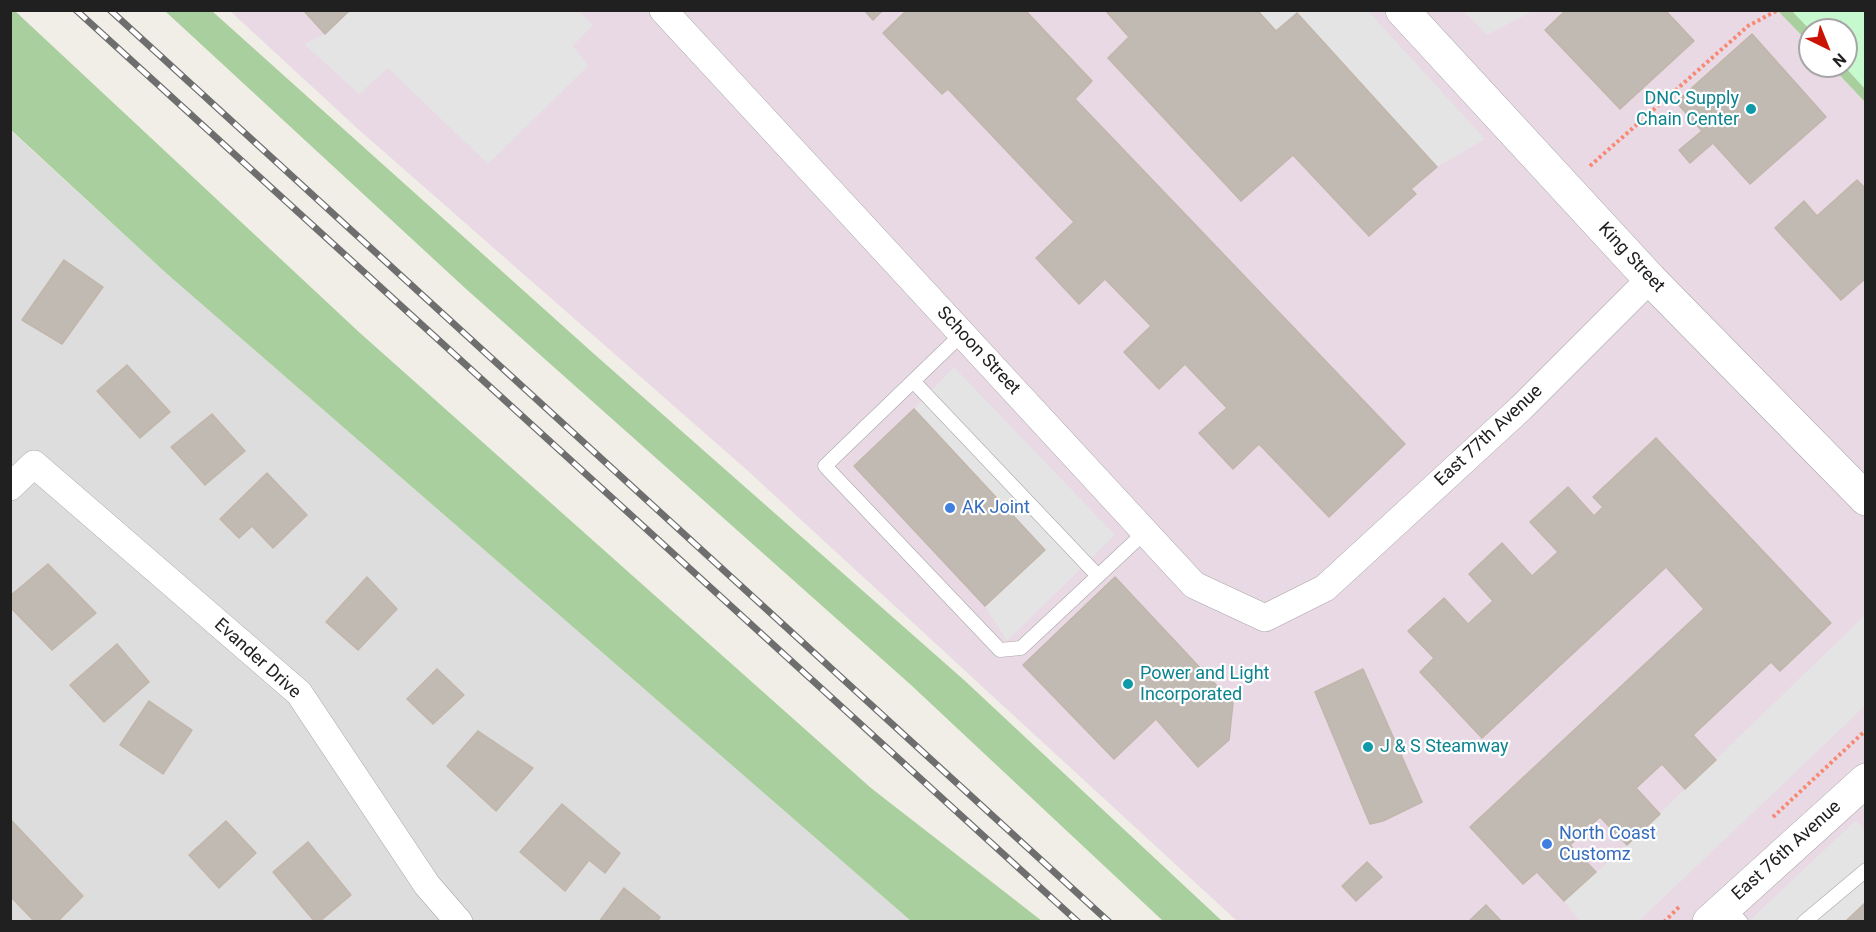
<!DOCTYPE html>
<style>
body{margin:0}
#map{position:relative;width:1876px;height:932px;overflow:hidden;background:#f1eee7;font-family:Roboto,sans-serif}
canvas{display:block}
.frame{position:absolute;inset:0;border:12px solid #202020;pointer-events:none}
.north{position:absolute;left:1798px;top:18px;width:60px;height:60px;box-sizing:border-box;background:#fff;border:2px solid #a6a6a6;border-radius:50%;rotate:137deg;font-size:16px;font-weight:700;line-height:24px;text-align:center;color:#202020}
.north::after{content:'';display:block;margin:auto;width:21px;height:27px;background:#cc1205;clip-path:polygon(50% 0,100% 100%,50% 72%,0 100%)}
</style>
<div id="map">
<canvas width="1876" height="932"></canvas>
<div class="frame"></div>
<div class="north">N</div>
</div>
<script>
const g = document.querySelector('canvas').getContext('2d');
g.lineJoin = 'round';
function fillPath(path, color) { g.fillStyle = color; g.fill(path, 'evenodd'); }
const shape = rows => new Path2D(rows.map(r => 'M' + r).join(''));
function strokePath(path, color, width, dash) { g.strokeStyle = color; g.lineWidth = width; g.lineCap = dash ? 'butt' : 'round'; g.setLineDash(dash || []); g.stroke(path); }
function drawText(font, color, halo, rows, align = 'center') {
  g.font = font + ' Roboto,sans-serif'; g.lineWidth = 4.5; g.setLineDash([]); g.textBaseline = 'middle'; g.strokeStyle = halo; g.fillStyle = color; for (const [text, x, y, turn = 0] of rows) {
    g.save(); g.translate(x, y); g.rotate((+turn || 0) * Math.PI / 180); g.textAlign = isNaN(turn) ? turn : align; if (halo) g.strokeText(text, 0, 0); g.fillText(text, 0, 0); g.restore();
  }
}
fillPath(shape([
 [10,130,166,273,911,921,11,921]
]), '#dedddd');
fillPath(shape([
 [230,11,1778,11,1810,44,1810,66,1831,66,1865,102,1865,921,1237,921,748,471,358,129]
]), '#e9d9e5');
fillPath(shape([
 [10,11,15,11,360,333,871,788,1042,921,911,921,166,273,11,130],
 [165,11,212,11,593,353,964,680,1222,921,1163,921,911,685,465,288],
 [1778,11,1865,11,1865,102,1831,66,1846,66,1846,30,1810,30,1810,44]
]), '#a8cf9d');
fillPath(shape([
 [1792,11,1865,11,1865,89,1844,66,1846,30,1810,30]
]), '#c6f9ce');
fillPath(shape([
 [350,11,579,11,593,25,573,46,588,66,488,164,388,68,359,94,304,44,325,34],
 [1257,11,1368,11,1485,139,1437,167,1297,14,1276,31],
 [1533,11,1487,35,1464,11,1533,10],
 [954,367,1115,535,1007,641,985,606,1045,550,914,409],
 [1865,615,1865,706,1639,921,1579,921,1564,901,1627,845],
 [1856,820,1865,830,1865,902,1845,921,1748,922]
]), '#e4e4e4');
const building = shape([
 [303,10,350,10,325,34,303,10],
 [864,10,883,10,873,20,864,10],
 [907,10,1025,10,1092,81,1075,99,1405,444,1329,517,1259,444,1233,469,1199,433,1227,408,1185,364,1159,389,1124,352,1151,326,1105,279,1079,304,1036,258,1074,222,948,89,942,94,883,33,907,10],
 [1105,10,1257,10,1276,31,1297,13,1437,167,1411,189,1416,194,1369,236,1293,155,1241,201,1108,58,1129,37,1105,10],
 [1566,10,1665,10,1694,41,1620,109,1545,30,1566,10],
 [1752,34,1826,117,1750,184,1713,143,1690,163,1679,150,1702,131,1676,102,1752,34],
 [1857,180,1866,189,1866,278,1841,300,1775,228,1804,201,1817,216,1857,180],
 [64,260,103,287,62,344,22,320,64,260],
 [127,365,170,412,140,438,97,391,127,365],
 [914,409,1045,550,985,606,854,466,914,409],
 [212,414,245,451,205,485,171,447,212,414],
 [1656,438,1831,623,1780,671,1771,662,1693,735,1716,760,1685,789,1662,764,1636,788,1660,814,1627,845,1600,817,1570,845,1596,872,1564,901,1537,872,1523,884,1470,827,1704,609,1666,567,1482,738,1420,672,1434,658,1408,631,1444,598,1468,624,1493,601,1469,574,1502,543,1532,576,1558,552,1530,522,1568,487,1594,516,1603,507,1593,497,1656,438],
 [267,473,307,515,273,548,252,526,239,538,220,519,267,473],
 [48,564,96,613,52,650,10,607,10,596,48,564],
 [367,577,397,609,358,650,326,622,367,577],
 [1115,577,1233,703,1229,740,1198,767,1156,719,1114,759,1023,665,1115,577],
 [117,644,149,682,104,722,70,685,117,644],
 [437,669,464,695,433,724,407,699,437,669],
 [1363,669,1422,802,1383,821,1370,824,1315,692,1363,669],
 [149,701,192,730,163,774,120,745,149,701],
 [478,731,533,768,496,811,447,766,478,731],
 [562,804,620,853,605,873,589,860,565,891,520,852,562,804],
 [10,819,83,896,57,922,35,922,10,896,10,819],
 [226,821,256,853,219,888,189,855,226,821],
 [308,842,351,895,319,922,315,922,273,872,308,842],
 [1367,862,1382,877,1356,901,1342,886,1367,862],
 [624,888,660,917,657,922,599,922,624,888],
 [1866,902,1866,922,1845,922,1866,902],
 [1486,905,1502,922,1468,922,1486,905]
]);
fillPath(building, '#c1bab3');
strokePath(building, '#c2b6aa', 1.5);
const service = shape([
 [962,334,825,466,1000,650,1021,648,1145,532],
 [913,381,1098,576],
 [1726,906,1741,922],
 [1804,922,1866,870]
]);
const minor = shape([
 [663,10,1194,585,1265,618,1325,588,1521,408,1650,279],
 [10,487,34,464,299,693,427,885,459,922]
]);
const tertiary = shape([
 [1402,10,1650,279,1866,499],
 [1709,922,1866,780]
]);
strokePath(service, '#a7a7a7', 15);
strokePath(minor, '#a7a7a7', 28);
strokePath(tertiary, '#a7a7a7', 34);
strokePath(shape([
 [1590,166,1748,26,1778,10],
 [1773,817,1866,730],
 [1664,922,1681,905]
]), '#f78972', 4, [3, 3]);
strokePath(service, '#fff', 14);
strokePath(minor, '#fff', 27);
strokePath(tertiary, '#fff', 33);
const rail = shape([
 [76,10,1078,922],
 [110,10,1109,922]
]);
strokePath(rail, '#6e6e6e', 7);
strokePath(rail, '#fff', 4.5, [14]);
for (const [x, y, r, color] of [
 [1751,109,6,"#0f9aa8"],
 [950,508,6,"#3f7fe0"],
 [1128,684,6,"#0f9aa8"],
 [1368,747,6,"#0f9aa8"],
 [1547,844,6,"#3f7fe0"]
]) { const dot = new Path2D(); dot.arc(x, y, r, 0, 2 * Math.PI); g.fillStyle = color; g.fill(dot); strokePath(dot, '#fff', 2); }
drawText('18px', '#0d838f', '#fff', [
 ["DNC Supply",1739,99,"right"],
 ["Chain Center",1739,120,"right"],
 ["Power and Light",1140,674],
 ["Incorporated",1140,695],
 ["J & S Steamway",1380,747]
], 'left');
drawText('18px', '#202020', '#fff', [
 ["King Street",1631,258,47],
 ["Schoon Street",978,351,47],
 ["East 77th Avenue",1489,436,-43],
 ["Evander Drive",257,659,42],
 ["East 76th Avenue",1787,851,-42]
]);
drawText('18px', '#366cbe', '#fff', [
 ["AK Joint",962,508],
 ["North Coast",1559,834],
 ["Customz",1559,855]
], 'left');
</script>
